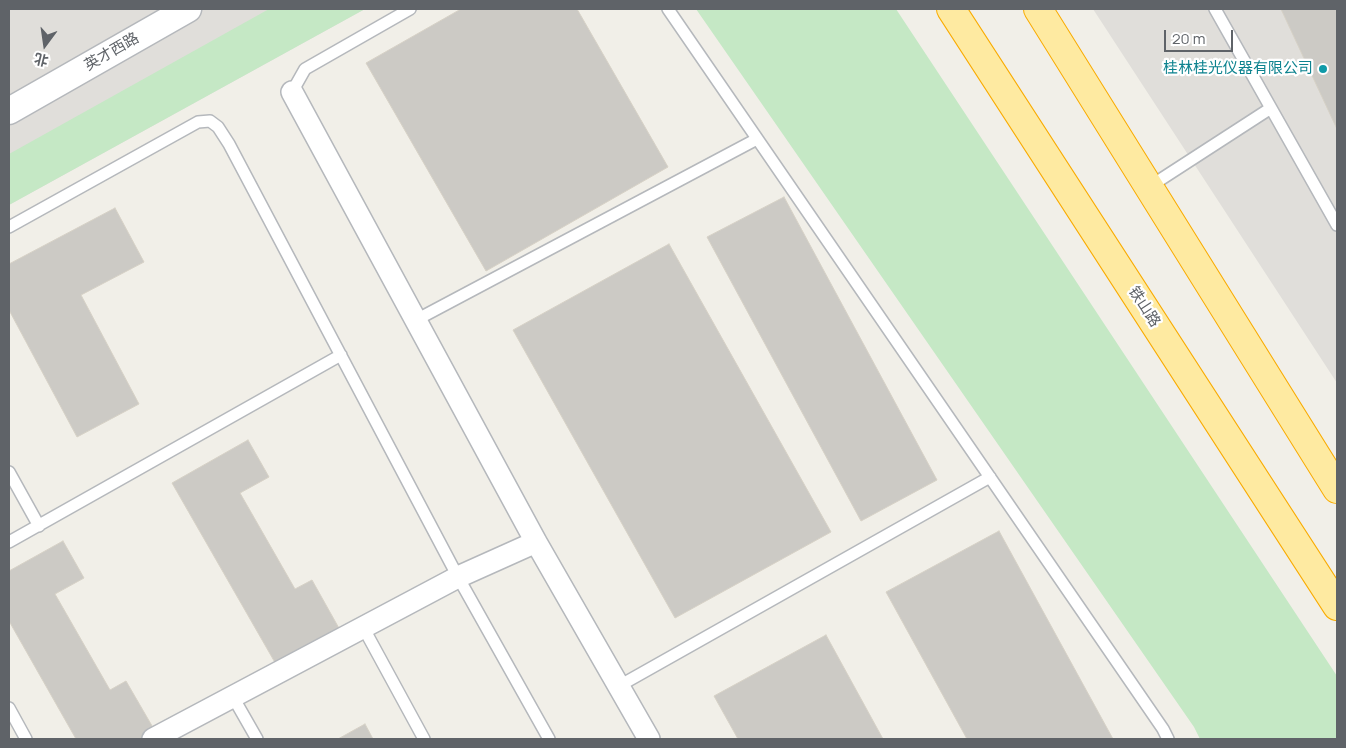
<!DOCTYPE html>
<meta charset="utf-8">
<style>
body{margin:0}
#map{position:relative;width:1346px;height:748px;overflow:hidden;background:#f1efe8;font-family:Manrope,"Noto Sans SC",sans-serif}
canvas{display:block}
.frame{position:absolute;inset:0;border:10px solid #5f6368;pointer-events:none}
.north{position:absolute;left:20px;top:20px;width:50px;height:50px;-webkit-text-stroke:4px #fff;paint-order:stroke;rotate:194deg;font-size:14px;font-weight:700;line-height:20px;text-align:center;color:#5f6368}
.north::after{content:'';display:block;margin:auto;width:18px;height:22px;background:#5f6368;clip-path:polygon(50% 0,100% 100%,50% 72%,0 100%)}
.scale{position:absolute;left:1164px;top:30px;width:69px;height:22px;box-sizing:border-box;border:2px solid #5f6368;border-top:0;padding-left:6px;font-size:15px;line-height:18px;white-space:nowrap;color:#5f6368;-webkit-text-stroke:4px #fff;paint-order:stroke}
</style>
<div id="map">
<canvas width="1346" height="748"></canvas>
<div class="frame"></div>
<div class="north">北</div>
<div class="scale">20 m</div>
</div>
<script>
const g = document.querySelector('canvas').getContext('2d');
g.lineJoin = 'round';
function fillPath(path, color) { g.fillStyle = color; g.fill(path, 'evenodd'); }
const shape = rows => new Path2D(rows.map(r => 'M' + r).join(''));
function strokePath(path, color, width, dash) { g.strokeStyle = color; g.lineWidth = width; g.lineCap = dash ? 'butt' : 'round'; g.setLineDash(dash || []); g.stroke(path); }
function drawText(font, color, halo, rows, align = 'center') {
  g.font = font + ' Manrope,"Noto Sans SC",sans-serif'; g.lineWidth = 4.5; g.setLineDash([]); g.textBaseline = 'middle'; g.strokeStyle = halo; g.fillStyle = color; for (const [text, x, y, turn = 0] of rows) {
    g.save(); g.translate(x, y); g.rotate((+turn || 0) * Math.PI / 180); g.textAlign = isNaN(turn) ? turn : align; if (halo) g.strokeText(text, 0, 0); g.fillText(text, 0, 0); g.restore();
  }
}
fillPath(shape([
 [9,9,365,9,9,205],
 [1093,9,1337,9,1337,383]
]), '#e0deda');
fillPath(shape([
 [269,9,365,9,9,205,9,154],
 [696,9,896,9,1337,676,1337,739,1200,739,1194,727]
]), '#c5e8c5');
const building = shape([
 [461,9,577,9,668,167,486,271,366,63,461,9],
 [1281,9,1337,9,1337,129,1281,9],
 [784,197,937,480,861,521,707,237,784,197],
 [115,208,144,262,81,295,139,404,77,437,9,310,9,264,115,208],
 [669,244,831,532,675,618,513,330,669,244],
 [248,440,269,477,240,493,295,589,312,580,340,630,277,666,172,483,248,440],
 [999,531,1113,739,967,739,886,592,999,531],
 [63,541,84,578,55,594,110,690,126,681,155,731,140,739,76,739,9,621,9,571,63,541],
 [826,635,883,739,738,739,714,696,826,635],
 [365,724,373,739,338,739,365,724]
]);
fillPath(building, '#cccac5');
strokePath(building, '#d6d1c6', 1);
const service = shape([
 [668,9,1163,729,1168,739],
 [1215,9,1337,225],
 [292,92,305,69,410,9],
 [1149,187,1271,108],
 [9,227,198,122,210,121,218,127,229,144,458,577,549,739],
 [416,320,757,139],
 [9,472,39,526],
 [9,542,341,355],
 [363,627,424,739],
 [619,686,990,477],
 [233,697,257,739],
 [9,708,26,739]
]);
const minor = shape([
 [292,92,536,542,649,739],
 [153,739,458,577,536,542]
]);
const tertiary = shape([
 [9,111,188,9]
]);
const trunk = shape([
 [951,9,1337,606],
 [1038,9,1337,489]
]);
strokePath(service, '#b5b8bc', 14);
strokePath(minor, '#b5b8bc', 24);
strokePath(tertiary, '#b5b8bc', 29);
strokePath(trunk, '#f9ab00', 30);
strokePath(service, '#fff', 11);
strokePath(minor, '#fff', 21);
strokePath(tertiary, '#fff', 26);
strokePath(trunk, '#feeaa1', 28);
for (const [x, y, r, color] of [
 [1323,69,5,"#0f9aa8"]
]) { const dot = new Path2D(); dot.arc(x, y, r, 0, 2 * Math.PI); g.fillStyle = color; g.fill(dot); strokePath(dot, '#fff', 2); }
drawText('15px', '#5f6368', '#fff', [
 ["英才西路",112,52,-30],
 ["铁山路",1144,307,57]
]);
drawText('15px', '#0d838f', '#fff', [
 ["桂林桂光仪器有限公司",1313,69]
], 'right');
</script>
